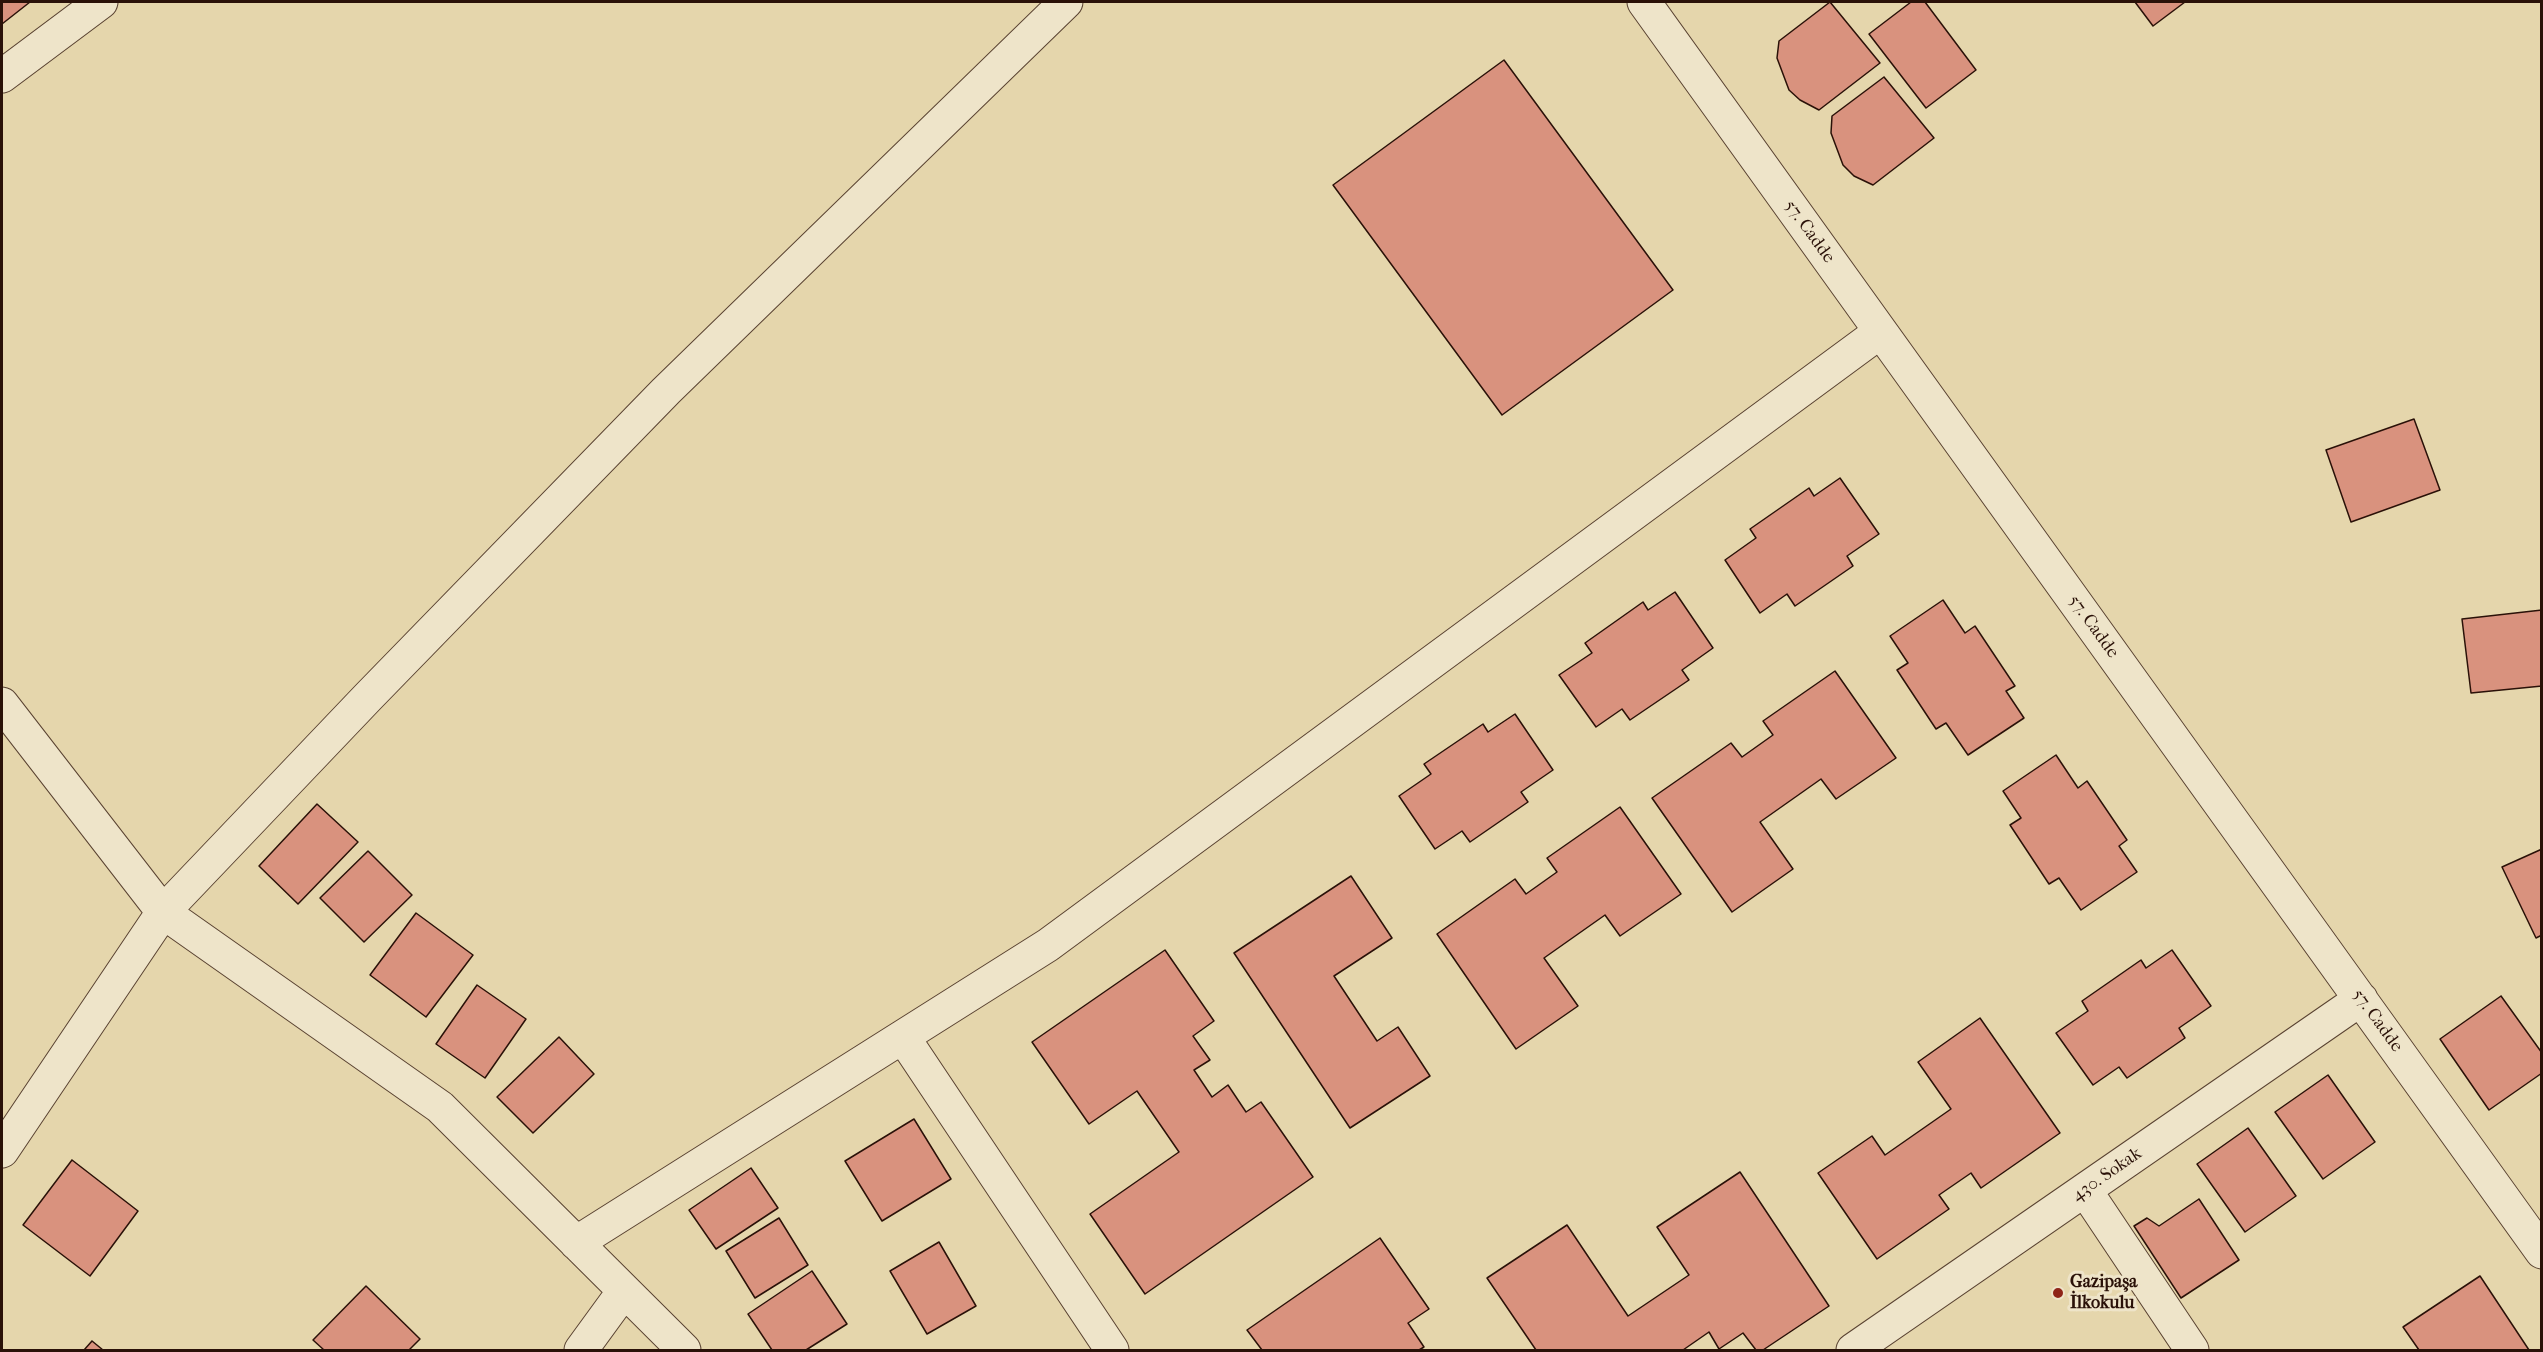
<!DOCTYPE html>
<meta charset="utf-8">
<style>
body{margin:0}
#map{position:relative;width:2543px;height:1352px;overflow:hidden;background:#e5d6ac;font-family:"IM FELL French Canon",serif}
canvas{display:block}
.frame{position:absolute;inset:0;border:3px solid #2a1108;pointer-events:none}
</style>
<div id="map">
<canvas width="2543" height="1352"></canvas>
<div class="frame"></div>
</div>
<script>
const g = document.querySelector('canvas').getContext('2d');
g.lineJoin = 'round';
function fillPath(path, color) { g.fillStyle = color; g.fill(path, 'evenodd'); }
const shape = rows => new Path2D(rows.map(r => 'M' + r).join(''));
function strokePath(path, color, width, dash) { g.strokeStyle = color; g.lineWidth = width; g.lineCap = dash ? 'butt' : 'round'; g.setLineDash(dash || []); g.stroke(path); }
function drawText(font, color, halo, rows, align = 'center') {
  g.font = font + ' "IM FELL French Canon",serif'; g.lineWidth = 6; g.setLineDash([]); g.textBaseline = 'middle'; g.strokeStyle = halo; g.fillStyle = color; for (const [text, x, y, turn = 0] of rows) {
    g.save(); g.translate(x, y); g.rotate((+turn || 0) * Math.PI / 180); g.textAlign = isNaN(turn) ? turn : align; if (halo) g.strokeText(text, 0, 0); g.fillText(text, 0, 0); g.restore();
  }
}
const building = shape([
 [2,2,30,2,2,24,2,2],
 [1830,2,1880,63,1819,110,1800,100,1789,90,1777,58,1779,41,1830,2],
 [1911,2,1925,2,1976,70,1926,108,1869,34,1911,2],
 [2135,2,2185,2,2153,26,2135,2],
 [1504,60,1673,290,1502,415,1333,185,1504,60],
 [1884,77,1934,138,1873,185,1854,176,1843,165,1831,133,1832,116,1884,77],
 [2414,419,2440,490,2351,522,2326,450,2414,419],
 [1840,478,1879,534,1847,556,1853,566,1795,606,1787,594,1760,613,1725,560,1756,538,1750,529,1809,488,1814,496,1840,478],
 [1675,592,1713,648,1682,670,1689,680,1630,720,1622,709,1596,727,1559,675,1592,653,1585,643,1643,602,1648,610,1675,592],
 [1943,600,1965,633,1975,626,2015,686,2006,691,2024,718,1968,755,1946,723,1936,729,1897,670,1908,663,1890,636,1943,600],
 [2542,610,2542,686,2471,693,2462,619,2542,610],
 [1835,671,1896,758,1836,799,1821,779,1760,822,1793,869,1732,912,1652,798,1731,743,1742,757,1773,735,1763,721,1835,671],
 [1515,714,1553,770,1521,792,1528,802,1470,842,1462,831,1435,849,1399,796,1431,774,1424,764,1483,724,1488,732,1515,714],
 [2056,755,2078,788,2087,781,2127,840,2119,846,2137,872,2081,910,2059,878,2049,884,2010,825,2021,818,2003,791,2056,755],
 [317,804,358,842,298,904,259,866,317,804],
 [1620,807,1681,894,1620,936,1605,915,1544,958,1578,1006,1516,1049,1437,934,1515,879,1526,894,1557,872,1547,858,1620,807],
 [2542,849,2542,935,2536,938,2502,867,2542,849],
 [368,851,412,895,364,942,320,898,368,851],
 [1351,876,1392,938,1334,976,1377,1041,1398,1027,1430,1076,1350,1128,1234,953,1351,876],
 [416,913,473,955,426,1017,370,975,416,913],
 [1165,950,1214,1021,1193,1036,1210,1060,1194,1070,1212,1097,1228,1085,1246,1112,1261,1102,1313,1177,1145,1294,1090,1214,1179,1152,1137,1091,1089,1124,1032,1042,1165,950],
 [2172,950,2211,1006,2179,1028,2185,1038,2127,1078,2119,1067,2093,1085,2056,1033,2088,1011,2082,1001,2141,960,2146,968,2172,950],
 [477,985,526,1019,485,1078,436,1044,477,985],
 [2501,996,2542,1053,2542,1073,2489,1110,2440,1039,2501,996],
 [1980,1018,2060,1133,1981,1188,1971,1173,1939,1195,1949,1209,1877,1259,1818,1173,1872,1136,1885,1155,1951,1109,1918,1062,1980,1018],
 [559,1037,594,1074,533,1133,497,1097,559,1037],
 [2328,1075,2375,1142,2323,1179,2275,1112,2328,1075],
 [914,1119,951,1179,882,1221,845,1161,914,1119],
 [2248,1128,2296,1196,2245,1232,2197,1164,2248,1128],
 [72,1160,138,1211,90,1276,23,1225,72,1160],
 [751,1168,778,1208,716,1249,689,1210,751,1168],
 [1740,1172,1829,1306,1763,1350,1756,1350,1743,1333,1719,1349,1709,1332,1683,1350,1536,1350,1487,1278,1567,1225,1628,1316,1689,1275,1657,1227,1740,1172],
 [2199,1199,2239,1260,2181,1298,2134,1226,2147,1218,2159,1226,2199,1199],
 [779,1218,808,1265,755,1298,726,1251,779,1218],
 [1380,1238,1429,1309,1408,1323,1424,1347,1419,1350,1262,1350,1247,1330,1380,1238],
 [939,1242,976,1306,927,1334,890,1271,939,1242],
 [812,1271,847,1324,806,1350,772,1350,748,1314,812,1271],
 [2480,1276,2529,1350,2419,1350,2403,1327,2480,1276],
 [366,1286,420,1339,409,1350,324,1350,313,1340,366,1286],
 [92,1341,103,1350,84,1350,92,1341]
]);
fillPath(building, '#d9927e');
strokePath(building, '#2a1108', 1.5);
const minor = shape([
 [1644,2,2542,1252],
 [2,76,101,2],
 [2,704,163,912,440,1107,684,1350],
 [903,1037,1112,1350],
 [2,1151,163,912,368,697,666,391,1066,2],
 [2085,1190,2192,1350],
 [576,1243,1048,945,1880,332],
 [581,1350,624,1291],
 [1853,1350,2361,999]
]);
strokePath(minor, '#594231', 35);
strokePath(minor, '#eee4c9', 33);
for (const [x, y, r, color] of [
 [2058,1293,6,"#8f2418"]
]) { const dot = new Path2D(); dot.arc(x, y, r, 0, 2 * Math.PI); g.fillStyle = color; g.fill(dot); strokePath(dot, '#eee4c9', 2); }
drawText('18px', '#2a1108', '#eee4c9', [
 ["57. Cadde",1809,232,54],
 ["57. Cadde",2093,627,54],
 ["57. Cadde",2377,1021,54],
 ["430. Sokak",2107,1175,-35]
]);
drawText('bold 18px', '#2a1108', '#eee4c9', [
 ["Gazipaşa",2070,1283],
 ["İlkokulu",2070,1304]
], 'left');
</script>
